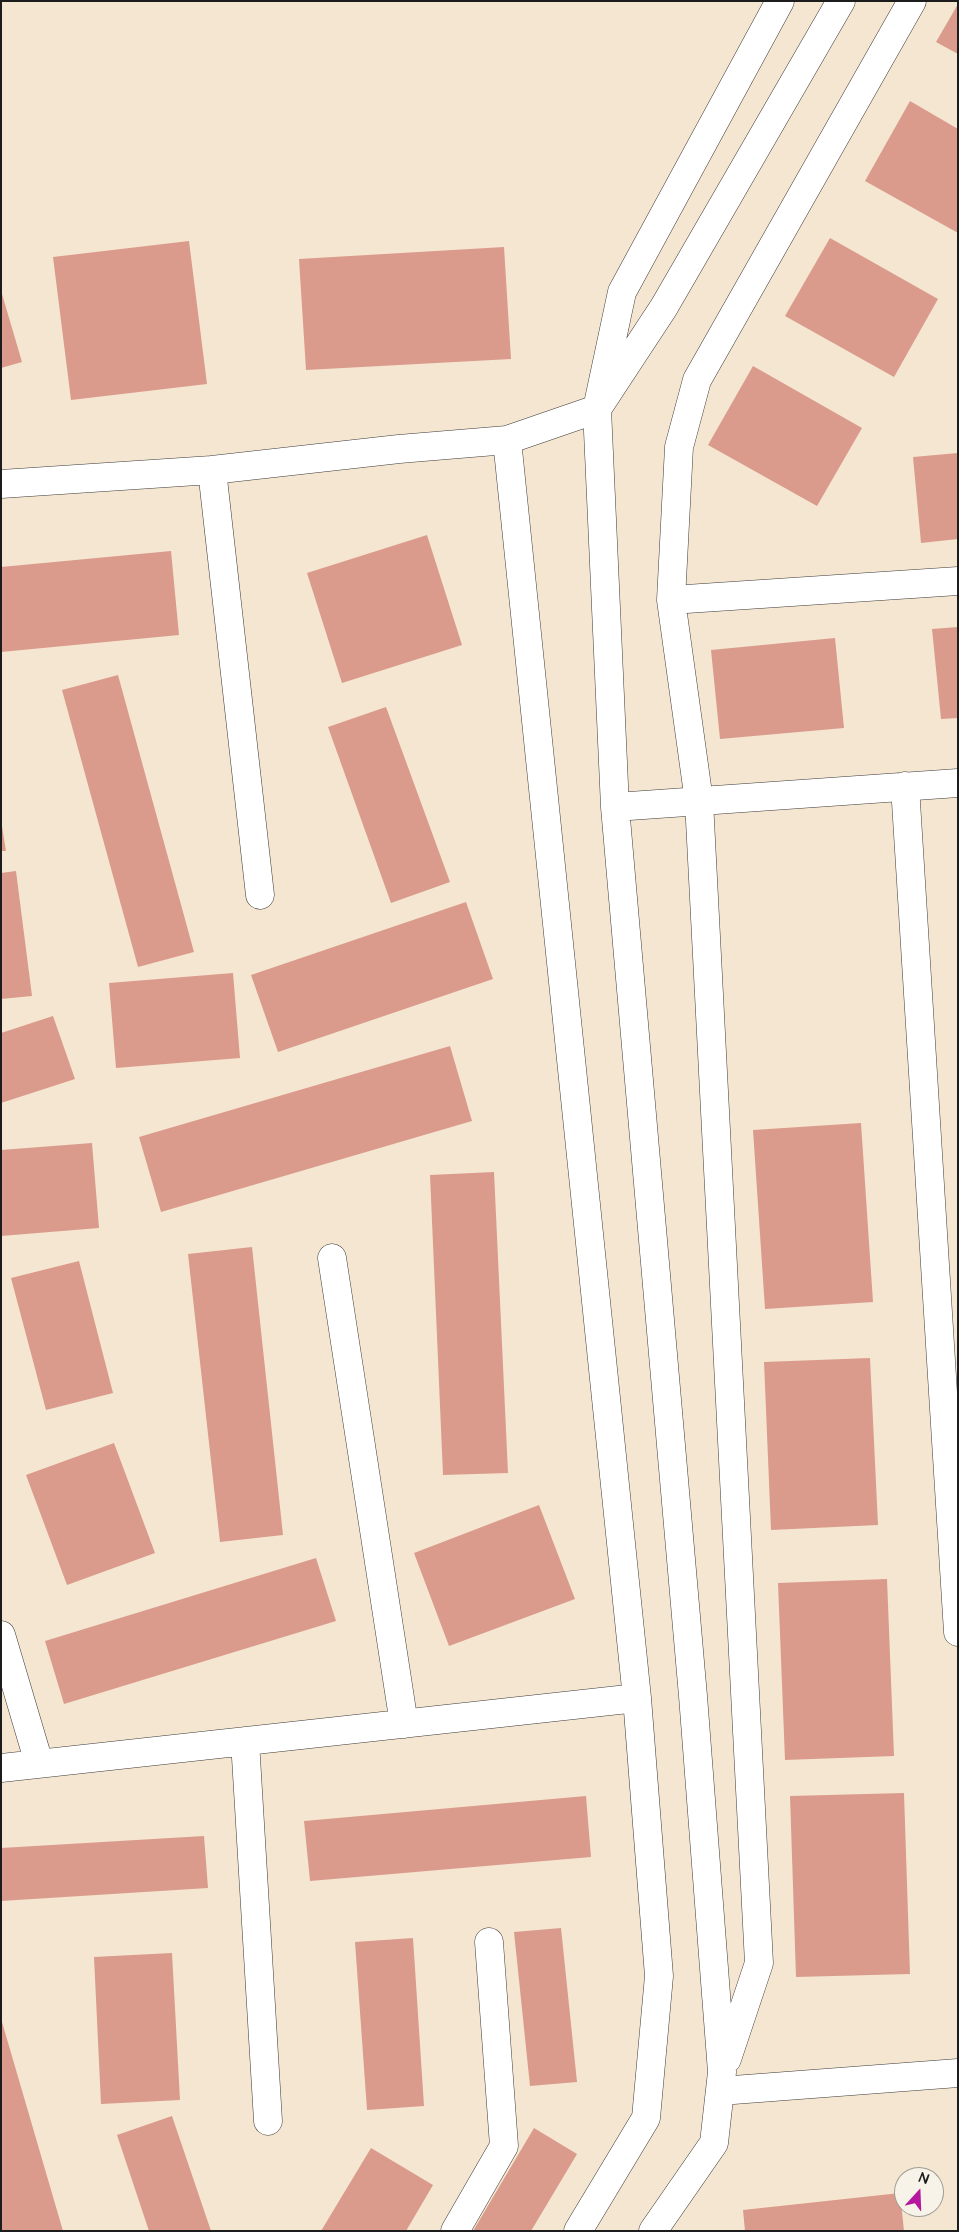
<!DOCTYPE html>
<style>
body{margin:0}
#map{position:relative;width:959px;height:2232px;overflow:hidden;background:#f5e6d1;font-family:"Architects Daughter",sans-serif}
canvas{display:block}
.frame{position:absolute;inset:0;border:2px solid #1c1c1c;pointer-events:none}
.north{position:absolute;left:894px;top:2167px;width:50px;height:50px;box-sizing:border-box;background:#f7f3e8;border:1px solid #9f9d96;border-radius:50%;rotate:20deg;font-size:14px;font-weight:700;line-height:20px;text-align:center;color:#1c1c1c}
.north::after{content:'';display:block;margin:auto;width:18px;height:22px;background:#b5179e;clip-path:polygon(50% 0,100% 100%,50% 72%,0 100%)}
</style>
<div id="map">
<canvas width="959" height="2232"></canvas>
<div class="frame"></div>
<div class="north">N</div>
</div>
<script>
const g = document.querySelector('canvas').getContext('2d');
g.lineJoin = 'round';
function fillPath(path, color) { g.fillStyle = color; g.fill(path, 'evenodd'); }
const shape = rows => new Path2D(rows.map(r => 'M' + r).join(''));
function strokePath(path, color, width, dash) { g.strokeStyle = color; g.lineWidth = width; g.lineCap = dash ? 'butt' : 'round'; g.setLineDash(dash || []); g.stroke(path); }
fillPath(shape([
 [958,4,958,54,936,42],
 [910,101,958,129,958,233,865,181],
 [830,238,938,299,894,377,785,316],
 [189,241,207,384,71,400,53,257],
 [504,247,511,359,306,370,299,259],
 [2,294,22,362,1,368,1,295],
 [753,366,862,428,817,506,708,445],
 [958,453,958,539,921,543,913,457],
 [427,535,462,645,342,683,307,573],
 [171,551,179,635,1,652,1,567],
 [958,627,958,718,941,719,932,629],
 [835,638,844,728,720,739,711,650],
 [118,675,194,952,138,967,62,690],
 [386,707,450,882,391,903,328,727],
 [1,820,6,851,1,851],
 [16,871,32,996,1,999,1,873],
 [466,902,493,979,278,1052,251,975],
 [233,973,240,1058,116,1068,109,983],
 [53,1016,75,1079,1,1103,1,1033],
 [450,1046,472,1121,161,1212,139,1137],
 [861,1123,873,1302,765,1309,753,1130],
 [92,1143,99,1228,1,1236,1,1150],
 [494,1172,508,1473,443,1475,430,1175],
 [252,1247,283,1535,220,1542,188,1254],
 [79,1261,113,1393,46,1410,11,1278],
 [870,1358,878,1525,771,1530,764,1362],
 [114,1443,155,1553,67,1585,26,1475],
 [539,1505,575,1599,449,1646,414,1553],
 [316,1558,336,1621,64,1704,45,1641],
 [887,1579,894,1756,785,1760,778,1583],
 [904,1793,910,1974,796,1977,790,1796],
 [586,1796,591,1857,310,1881,304,1821],
 [204,1836,208,1888,1,1901,1,1848],
 [561,1928,577,2082,530,2086,514,1932],
 [413,1938,424,2106,367,2110,355,1942],
 [172,1953,180,2100,101,2104,94,1957],
 [1,2022,2,2022,63,2231,1,2231],
 [172,2116,211,2231,149,2231,117,2135],
 [534,2128,577,2154,531,2231,473,2231],
 [371,2148,433,2185,406,2231,321,2231],
 [900,2193,904,2231,745,2231,743,2210]
]), '#da9b8c');
const minor = shape([
 [507,440,597,409,664,307,841,1],
 [212,470,260,895],
 [1,484,212,470,399,449,507,440,637,1698,659,1976,646,2118,578,2231],
 [671,600,958,581],
 [905,786,958,1632],
 [615,807,958,783],
 [332,1258,404,1724],
 [1,1635,39,1763],
 [245,1741,268,2121],
 [1,1768,637,1698],
 [727,2059,759,1963,699,801,671,600,679,447,697,380,912,1],
 [720,2091,958,2073],
 [455,2231,504,2146,489,1942],
 [653,2231,714,2143,722,2072,693,1696,615,807,597,409,622,292,780,1]
]);
strokePath(minor, '#3d3a37', 29);
strokePath(minor, '#fff', 28);
</script>
